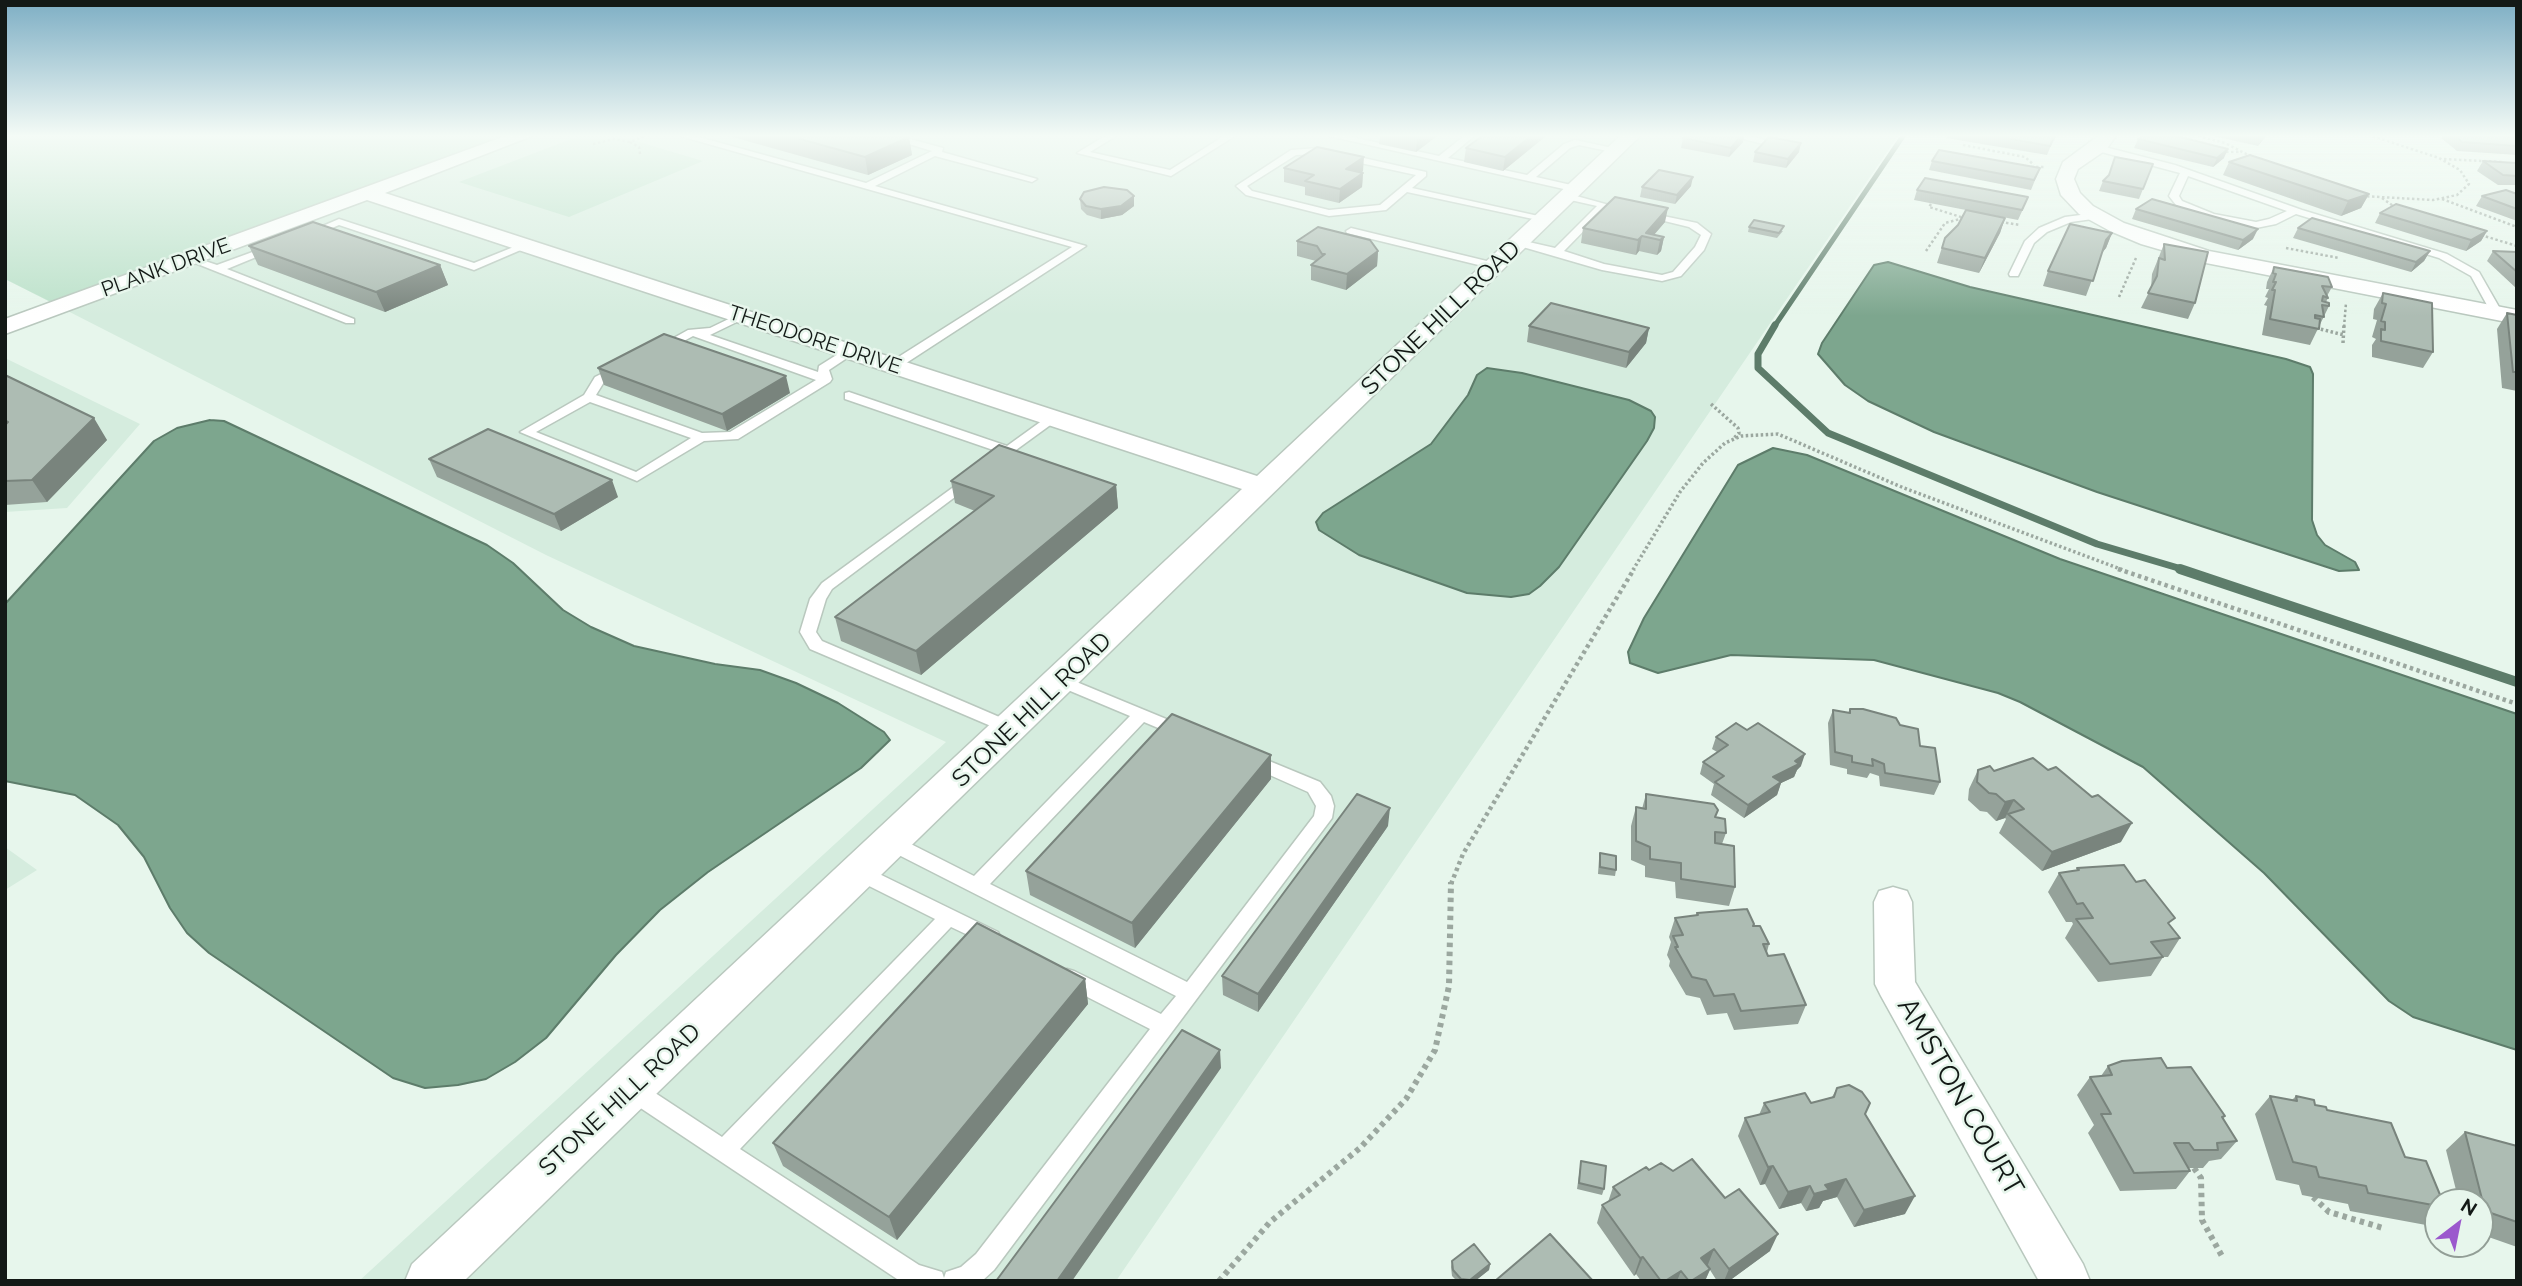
<!DOCTYPE html>
<style>
body{margin:0}
#map{position:relative;width:2522px;height:1286px;overflow:hidden;background:#e7f6ec;font-family:Raleway,sans-serif}
canvas{display:block}
.frame{position:absolute;inset:0;border:7px solid #131916;pointer-events:none}
.north{position:absolute;left:2424px;top:1188px;width:70px;height:70px;box-sizing:border-box;background:#e7f6ec;border:2px solid #929e96;border-radius:50%;rotate:32deg;font-size:19px;font-weight:700;line-height:28px;text-align:center;color:#131916}
.north::after{content:'';display:block;margin:auto;width:24px;height:32px;background:#9b58cd;clip-path:polygon(50% 0,100% 100%,50% 72%,0 100%)}
</style>
<div id="map">
<canvas width="2522" height="1286"></canvas>
<div class="frame"></div>
<div class="north">N</div>
</div>
<script>
const g = document.querySelector('canvas').getContext('2d');
g.lineJoin = 'round';
function fillPath(path, color) { g.fillStyle = color; g.fill(path, 'evenodd'); }
const shape = rows => new Path2D(rows.map(r => 'M' + r).join(''));
function strokePath(path, color, width, dash) { g.strokeStyle = color; g.lineWidth = width; g.lineCap = dash ? 'butt' : 'round'; g.setLineDash(dash || []); g.stroke(path); }
function drawText(font, color, halo, rows, align = 'center') {
  g.font = font + ' Raleway,sans-serif'; g.lineWidth = 5; g.setLineDash([]); g.textBaseline = 'middle'; g.strokeStyle = halo; g.fillStyle = color; for (const [text, x, y, turn = 0] of rows) {
    g.save(); g.translate(x, y); g.rotate((+turn || 0) * Math.PI / 180); g.textAlign = isNaN(turn) ? turn : align; if (halo) g.strokeText(text, 0, 0); g.fillText(text, 0, 0); g.restore();
  }
}
fillPath(shape([
 [5,136,1898,136,1116,1281,359,1281,946,742,546,555,5,279],
 [5,358,140,424,67,508,5,512],
 [5,847,37,870,5,890]
]), '#d5ecde');
fillPath(shape([
 [5,136,507,136,53,303,5,279],
 [579,136,619,136,703,161,569,217,459,182]
]), '#bce1ca');
const water = shape([
 [1888,262,1970,287,2286,359,2310,367,2313,374,2312,520,2317,535,2325,545,2355,562,2359,570,2339,571,2097,492,1934,432,1868,401,1845,385,1818,354,1822,343,1874,265,1888,262],
 [1487,368,1522,373,1629,400,1651,411,1655,417,1654,428,1647,441,1559,567,1540,586,1529,594,1511,597,1467,593,1359,555,1319,530,1316,522,1323,513,1431,444,1468,395,1477,375,1487,368],
 [210,420,224,421,487,545,513,563,563,610,591,627,634,646,715,664,760,670,796,683,838,703,884,732,890,740,861,768,708,872,660,910,616,955,546,1038,515,1062,486,1079,458,1085,425,1088,393,1078,209,953,187,933,170,908,144,857,118,825,75,795,5,781,5,604,154,441,177,428,210,420],
 [1773,448,1807,455,2060,559,2517,714,2517,1050,2413,1017,2389,1001,2264,873,2143,767,2020,702,1998,693,1874,660,1731,655,1658,673,1630,663,1628,652,1644,618,1738,465,1773,448]
]);
fillPath(water, '#7da68e');
strokePath(water, '#5d7c6a', 2);
strokePath(shape([
 [1774,327,1903,136]
]), '#5d7c6a', 5);
strokePath(shape([
 [1775,325,1758,354,1758,368,1828,433,2097,544,2185,570]
]), '#5d7c6a', 7);
strokePath(shape([
 [2180,569,2517,682]
]), '#5d7c6a', 10);
const service = shape([
 [680,136,695,136,866,183,932,151,883,136,899,136,943,148,942,152,1037,179,1032,182,935,156,875,186,1086,246,897,369,889,369,889,363,1072,247,680,136],
 [1105,136,1116,136,1090,152,1170,170,1224,136,1235,136,1171,176,1077,153,1105,136],
 [1329,136,1347,136,1439,156,1464,136,1474,136,1448,158,1527,175,1564,144,1575,140,1622,150,1617,153,1579,145,1570,148,1536,177,1580,187,1580,191,1577,192,1329,136],
 [1731,136,1750,136,1789,146,1784,149,1731,136],
 [2097,145,2175,165,2302,210,2447,254,2479,272,2503,314,2493,316,2471,276,2439,258,2296,214,2276,224,2256,228,2207,219,2176,205,2169,196,2180,173,2094,150,2094,146,2097,145],
 [2188,176,2287,211,2269,219,2256,222,2214,214,2182,201,2179,196,2188,176],
 [1319,148,1426,172,1426,176,1412,188,1552,219,1547,222,1407,192,1386,210,1329,216,1246,195,1236,186,1291,150,1319,148],
 [1319,154,1416,175,1380,205,1329,210,1252,191,1247,186,1296,155,1319,154],
 [1569,194,1609,205,1564,251,1604,264,1662,275,1673,272,1695,247,1701,235,1689,227,1644,216,1644,212,1697,223,1711,234,1704,250,1681,276,1662,281,1602,270,1516,245,1515,243,1520,240,1555,248,1597,206,1566,199,1566,195,1569,194],
 [2096,213,2100,214,2100,218,2071,222,2047,232,2034,243,2018,276,2010,276,2009,274,2025,241,2039,228,2065,217,2096,213],
 [339,219,474,263,521,244,530,246,474,270,339,225,311,237,302,235,339,219],
 [1351,228,1499,264,1500,266,1495,269,1347,233,1346,231,1351,228],
 [269,246,278,248,227,269,354,319,354,323,346,323,185,259,190,256,217,265,269,246],
 [741,313,745,314,745,318,710,335,818,372,819,366,846,349,854,349,856,352,829,370,832,379,830,382,738,439,704,441,637,481,520,432,584,395,595,377,621,364,627,368,625,371,604,382,596,395,702,433,730,432,816,380,693,336,664,352,656,352,654,349,688,330,710,328,741,313],
 [590,402,691,438,636,472,536,432,590,402],
 [849,392,1007,446,1050,415,1058,415,1060,418,994,466,987,462,999,452,845,399,845,393,849,392],
 [970,475,977,479,975,482,832,589,826,599,816,632,822,641,1018,725,1020,729,1018,733,1012,735,810,649,800,632,810,599,822,583,970,475],
 [1062,676,1188,728,1190,732,1188,736,1182,738,1144,722,990,884,1187,982,1314,816,1316,806,1308,792,1245,764,1242,760,1245,756,1257,756,1320,782,1331,796,1334,806,1332,818,994,1270,982,1281,900,1281,624,1097,621,1090,624,1083,632,1080,640,1083,722,1137,935,919,853,878,851,873,853,868,860,866,867,868,998,932,1001,938,998,944,991,946,951,927,740,1149,919,1265,942,1272,944,1278,946,1272,961,1267,976,1254,1150,1029,1060,983,1057,977,1060,971,1067,969,1074,971,1161,1014,1176,996,885,848,883,843,885,838,892,836,899,838,974,876,1130,716,1056,685,1054,681,1062,676]
]);
const minor = shape([
 [505,136,532,136,385,193,1257,476,1620,136,1640,136,464,1281,405,1281,412,1264,1242,489,367,200,5,334,5,319,505,136],
 [2098,136,2116,136,2106,150,2078,169,2074,179,2080,193,2093,206,2124,223,2209,251,2517,310,2517,324,2206,263,2141,244,2110,231,2079,214,2061,195,2056,179,2063,162,2098,136],
 [1893,887,1907,891,1912,902,1915,982,2083,1264,2090,1281,2039,1281,1881,996,1875,984,1874,902,1879,891,1893,887]
]);
strokePath(service, '#b9c8be', 3);
strokePath(minor, '#b9c8be', 3);
strokePath(shape([
 [2198,136,2225,143,2252,157],
 [593,144,614,139,630,142],
 [1963,145,2025,157,2034,165],
 [2221,152,2240,152],
 [640,154,639,147,630,142,645,136],
 [2444,159,2502,162],
 [2026,167,2044,167],
 [2362,196,2433,200,2457,195,2469,184,2460,170,2439,158,2372,136],
 [2382,198,2396,208],
 [2442,199,2517,227],
 [1931,204,1929,207,1964,218],
 [2001,222,2020,225],
 [2481,235,2517,246],
 [2286,248,2339,258],
 [1926,251,1945,223,1964,218],
 [2119,297,2136,258],
 [2344,327,2346,303]
]), '#9ba79f', 2.5, [2.5, 2.5]);
strokePath(shape([
 [2316,328,2344,335],
 [2343,343,2344,325],
 [1711,404,1738,428,1739,433,1734,438],
 [1633,570,1680,492,1703,463,1725,443,1741,436,1778,434,1904,488,2123,570]
]), '#9ba79f', 3.5, [2.5, 2.5]);
strokePath(shape([
 [2118,569,2517,704],
 [1451,884,1463,854,1634,569]
]), '#9ba79f', 4.5, [3.5, 3.5]);
strokePath(shape([
 [2194,1168,2201,1178,2202,1220,2223,1258],
 [2313,1197,2329,1212,2383,1228],
 [1219,1281,1270,1222,1360,1148,1406,1099,1435,1050,1449,986,1451,882]
]), '#9ba79f', 6, [4.5, 4.5]);
fillPath(service, '#fff');
fillPath(minor, '#fff');
fillPath(shape([
 [729,136,907,136,909,137,912,155,868,175],
 [1380,136,1437,136,1416,152,1379,144],
 [1546,136,1503,171,1464,162,1466,148],
 [1947,136,2055,136,2047,155,1946,138],
 [2213,136,2266,136,2258,146],
 [2442,136,2517,136,2517,155,2457,151,2441,138],
 [1683,138,1743,142,1729,157,1681,148],
 [2138,139,2224,158,2213,167,2134,148],
 [1755,152,1799,152,1786,168,1753,162],
 [1932,161,2040,168,2031,190,1929,170],
 [2483,161,2517,163,2517,185,2498,185,2477,171],
 [2229,162,2369,194,2361,208,2341,216,2223,175],
 [2153,164,2139,199,2099,191,2103,181],
 [1284,168,1363,171,1361,173,1363,173,1362,187,1339,203,1305,195,1305,187,1284,182],
 [1691,186,1675,204,1640,197,1642,187],
 [1917,190,2024,207,2018,220,1914,200],
 [2517,194,2517,221,2476,206,2482,196],
 [1134,196,1134,206,1122,215,1101,219,1087,215,1081,209,1080,199],
 [2136,209,2253,239,2238,250,2132,219],
 [2380,213,2487,231,2481,241,2466,251,2375,223],
 [2005,218,2000,233,1979,273,1937,263,1945,238],
 [1665,222,1654,235,1664,237,1661,251,1657,255,1639,251,1636,255,1581,243,1583,228],
 [1749,227,1783,231,1777,238,1748,232],
 [2298,228,2430,251,2424,261,2411,272,2293,238],
 [2112,233,2106,248,2102,253,2086,296,2043,286,2048,271],
 [1297,241,1378,251,1377,266,1346,290,1311,280,1311,265,1316,261,1297,256],
 [2164,244,2195,303,2188,319,2141,308,2151,288,2152,274],
 [249,246,440,265,448,285,385,312,258,265],
 [2493,251,2517,252,2517,289,2487,261],
 [2274,267,2332,287,2327,296,2328,298,2326,302,2329,306,2310,345,2262,335,2267,306,2264,305,2268,298,2265,297,2269,289,2266,289,2267,282],
 [2383,293,2433,352,2423,368,2372,357,2372,345,2376,339,2372,337,2377,320,2373,319,2374,309],
 [2507,313,2517,315,2517,391,2502,388,2497,329],
 [1529,326,1649,328,1646,343,1626,368,1527,342],
 [598,368,790,393,727,431,604,385],
 [5,375,107,440,47,502,5,505],
 [429,459,618,497,561,531,437,477],
 [951,481,1116,485,1118,508,921,675,841,641,835,617,975,511,955,503],
 [1850,709,1900,725,1920,746,1940,782,1934,795,1880,786,1879,776,1870,773,1867,778,1847,774,1847,769,1830,765,1828,723,1833,710,1848,713],
 [1716,737,1801,766,1797,770,1794,777,1781,783,1777,795,1744,818,1711,795,1714,784,1700,774,1703,762,1717,752,1712,749],
 [1271,755,1271,779,1135,948,1030,895,1026,871],
 [1978,770,1994,771,2121,842,2042,871,1999,833,2006,819,2005,818,1996,821,1987,812,1980,811,1968,800,1969,789],
 [1646,794,1716,817,1726,833,1722,844,1735,887,1729,906,1676,898,1675,882,1645,877,1645,866,1631,860,1631,826,1636,807,1642,809],
 [1388,826,1258,1012,1223,995,1222,976],
 [1600,853,1616,870,1615,876,1598,874,1599,859],
 [2077,868,2170,925,2180,938,2168,957,2163,957,2151,976,2098,982,2065,938,2073,924,2072,922,2066,922,2048,892,2059,873,2076,871],
 [1697,913,1753,926,1769,944,1767,952,1768,956,1806,1005,1798,1024,1734,1030,1727,1013,1707,1015,1700,998,1686,995,1669,966,1670,961,1667,955,1671,942,1669,937,1675,918,1696,915],
 [1085,979,1088,1004,897,1240,783,1166,773,1143],
 [2108,1066,2167,1068,2225,1116,2223,1119,2237,1141,2221,1159,2209,1161,2203,1168,2189,1168,2190,1171,2176,1189,2120,1191,2088,1133,2094,1125,2077,1095,2090,1077,2101,1076],
 [1837,1088,1865,1114,1905,1214,1854,1227,1837,1197,1823,1201,1819,1208,1806,1211,1801,1203,1779,1209,1765,1184,1760,1185,1738,1136,1745,1118,1759,1115,1764,1103,1811,1103,1832,1097],
 [2270,1096,2292,1100,2296,1096,2315,1105,2327,1110,2405,1157,2438,1202,2438,1214,2426,1225,2350,1211,2348,1204,2302,1195,2299,1185,2276,1180,2255,1114],
 [2465,1132,2517,1146,2517,1247,2480,1234,2480,1202,2459,1202,2446,1150],
 [1581,1161,1604,1189,1602,1195,1577,1189],
 [1649,1170,1770,1251,1729,1281,1717,1281,1710,1270,1705,1281,1641,1281,1636,1274,1634,1276,1597,1223,1602,1205,1608,1202,1613,1187],
 [1452,1261,1490,1264,1489,1270,1475,1281,1457,1281,1452,1276,1451,1267]
]), '#95a29a');
fillPath(shape([
 [1419,136,1437,136,1416,152,1417,138],
 [1531,136,1546,136,1503,171,1505,157],
 [1741,136,1744,136,1743,142,1729,157,1731,148],
 [2263,136,2266,136,2258,146],
 [909,137,912,155,868,175,865,157],
 [1801,143,1799,152,1786,168,1788,159],
 [2228,149,2224,158,2213,167,2217,158],
 [1364,157,1363,171,1346,183,1346,169],
 [1363,173,1362,187,1339,203,1340,189],
 [1693,177,1691,186,1675,204,1677,195],
 [2369,194,2361,208,2341,216,2348,201],
 [1134,196,1134,206,1122,215,1101,219,1101,209],
 [1668,208,1665,222,1651,238,1646,233],
 [2005,218,2000,233,1979,273,1985,258],
 [2258,229,2253,239,2238,250,2243,240],
 [2487,231,2481,241,2466,251,2471,240],
 [2112,233,2106,248,2100,255,2106,240],
 [1642,236,1639,251,1636,255,1638,240],
 [1664,237,1661,251,1657,255,1660,240],
 [1378,251,1377,266,1346,290,1347,274],
 [2430,251,2424,261,2411,272,2416,262],
 [440,265,448,285,385,312,376,292],
 [1649,328,1646,343,1626,368,1629,352],
 [786,376,790,393,727,431,722,414],
 [94,418,107,440,47,502,32,480],
 [612,480,618,497,561,531,554,514],
 [1116,485,1118,508,921,675,916,651],
 [1805,754,1801,766,1797,770,1794,777,1781,783,1777,795,1744,818,1748,805,1773,777],
 [1271,755,1271,779,1135,948,1132,923],
 [2014,800,2005,818,1996,821,2005,802],
 [1390,808,1388,826,1258,1012,1258,994],
 [2132,823,2121,842,2042,871,2052,852],
 [1085,979,1088,1004,897,1240,889,1217],
 [1220,1050,1221,1068,1072,1281,1057,1281],
 [1773,1166,1765,1184,1760,1185,1768,1167],
 [1846,1179,1837,1197,1823,1201,1819,1208,1806,1211,1814,1194,1825,1185],
 [1810,1186,1801,1203,1779,1209,1788,1192],
 [1915,1196,1905,1214,1854,1227,1864,1210],
 [1778,1234,1770,1251,1729,1281,1724,1281,1729,1269],
 [1714,1249,1707,1267,1701,1258],
 [1643,1257,1636,1274,1634,1276,1640,1258],
 [1490,1264,1489,1270,1475,1281,1470,1281],
 [1710,1269,1705,1281,1691,1281],
 [1681,1271,1677,1281,1665,1281]
]), '#79847d');
const building = shape([
 [789,136,907,136,909,137,865,157,789,136],
 [1482,136,1531,136,1505,157,1466,148,1482,136],
 [1685,136,1741,136,1731,148,1683,138,1685,136],
 [1994,136,2055,136,2050,146,1994,136],
 [2142,136,2176,136,2228,149,2217,158,2138,139,2142,136],
 [2455,136,2517,136,2517,146,2462,142,2455,136],
 [1769,137,1801,143,1788,159,1755,152,1769,137],
 [1317,147,1364,157,1346,169,1363,173,1340,189,1305,181,1314,175,1284,168,1317,147],
 [1939,150,2040,168,2034,180,1932,161,1939,150],
 [2250,155,2369,194,2348,201,2229,162,2250,155],
 [2115,157,2153,164,2143,189,2103,181,2109,175,2115,157],
 [2483,161,2517,163,2517,176,2503,175,2483,161],
 [1659,170,1693,177,1677,195,1642,187,1659,170],
 [1925,178,2028,197,2022,210,1917,190,1925,178],
 [1104,187,1127,190,1134,196,1121,206,1101,209,1086,206,1080,199,1084,192,1104,187],
 [2506,190,2517,194,2517,209,2482,196,2506,190],
 [1615,197,1668,208,1646,233,1664,237,1660,240,1642,236,1638,240,1583,228,1615,197],
 [2152,199,2258,229,2243,240,2136,209,2152,199],
 [2396,204,2487,231,2471,240,2380,213,2396,204],
 [1966,210,2005,218,1985,258,1942,248,1945,238,1958,225,1966,210],
 [2312,218,2430,251,2416,262,2298,228,2312,218],
 [1754,220,1784,226,1779,233,1749,227,1754,220],
 [313,222,440,265,376,292,249,246,313,222],
 [2070,224,2112,233,2106,240,2093,281,2048,271,2070,224],
 [1318,227,1370,240,1378,251,1347,274,1311,265,1325,254,1322,254,1317,246,1297,241,1318,227],
 [2164,244,2208,252,2195,303,2148,293,2157,276,2159,258,2165,260,2164,244],
 [2493,251,2517,252,2517,272,2493,251],
 [2274,267,2328,277,2332,287,2322,286,2328,298,2323,296,2322,301,2329,303,2329,306,2322,305,2324,317,2315,315,2315,318,2320,319,2319,329,2270,319,2275,290,2272,290,2276,282,2273,282,2276,274,2273,273,2274,267],
 [2383,293,2432,303,2433,352,2381,341,2381,329,2385,330,2385,322,2381,321,2386,304,2382,303,2383,293],
 [1551,303,1649,328,1629,352,1529,326,1551,303],
 [2507,313,2517,315,2517,372,2513,372,2507,313],
 [664,334,786,376,722,414,598,368,664,334],
 [5,375,94,418,32,480,5,481,5,425,8,422,5,420,5,375],
 [488,429,612,480,554,514,429,459,488,429],
 [999,445,1116,485,916,651,835,617,994,496,951,481,999,445],
 [1850,709,1863,709,1896,718,1900,725,1918,729,1920,746,1935,748,1940,782,1885,773,1884,764,1872,759,1873,766,1852,762,1852,756,1835,752,1833,710,1850,713,1850,709],
 [1172,714,1271,755,1132,923,1026,871,1172,714],
 [1736,723,1747,730,1758,723,1805,754,1795,761,1799,764,1773,777,1781,782,1748,805,1715,782,1724,776,1703,762,1728,745,1716,737,1736,723],
 [2033,758,2048,770,2056,767,2092,797,2098,795,2132,823,2052,852,2008,814,2024,809,2014,800,2005,802,1996,794,1989,793,1977,782,1978,770,1990,766,1994,771,2033,758],
 [1357,794,1390,808,1258,994,1222,976,1357,794],
 [1646,794,1714,804,1718,810,1715,817,1725,819,1726,833,1715,832,1715,843,1734,846,1735,887,1681,879,1681,863,1650,859,1650,847,1636,841,1636,807,1646,809,1646,794],
 [1600,853,1616,856,1616,870,1600,867,1600,853],
 [2124,865,2136,882,2145,880,2175,918,2168,923,2180,938,2151,942,2163,957,2110,964,2076,919,2093,918,2083,903,2077,904,2059,873,2079,870,2077,868,2124,865],
 [1747,909,1754,924,1753,926,1760,926,1769,944,1763,944,1768,956,1784,954,1806,1005,1741,1011,1734,994,1714,996,1706,980,1692,977,1675,947,1678,947,1673,936,1683,935,1675,918,1698,915,1697,913,1747,909],
 [977,923,1085,979,889,1217,773,1143,977,923],
 [1182,1030,1220,1050,1057,1281,996,1281,1182,1030],
 [2161,1058,2167,1068,2191,1067,2225,1116,2222,1117,2237,1141,2217,1143,2218,1150,2194,1150,2189,1143,2174,1143,2190,1171,2134,1173,2101,1114,2111,1114,2090,1077,2112,1075,2108,1066,2122,1061,2161,1058],
 [1849,1085,1862,1092,1870,1103,1865,1114,1915,1196,1864,1210,1846,1179,1825,1185,1829,1190,1814,1194,1810,1186,1788,1192,1773,1166,1768,1167,1745,1118,1770,1112,1764,1103,1805,1093,1811,1103,1834,1097,1837,1088,1849,1085],
 [2270,1096,2297,1101,2296,1096,2314,1100,2315,1105,2326,1107,2327,1110,2391,1123,2405,1157,2426,1161,2443,1202,2438,1202,2438,1206,2368,1193,2366,1186,2319,1177,2316,1167,2293,1162,2270,1096],
 [2465,1132,2517,1146,2517,1222,2485,1211,2465,1132],
 [1692,1159,1725,1198,1739,1189,1778,1234,1729,1269,1714,1249,1701,1258,1710,1269,1691,1281,1689,1281,1681,1271,1665,1281,1661,1281,1643,1257,1640,1258,1602,1205,1620,1195,1613,1187,1646,1167,1649,1170,1661,1163,1673,1171,1692,1159],
 [1581,1161,1606,1166,1604,1189,1579,1183,1581,1161],
 [1550,1234,1593,1281,1495,1281,1550,1234],
 [1474,1244,1490,1264,1470,1280,1461,1279,1453,1270,1452,1261,1474,1244]
]);
fillPath(building, '#adbcb3');
strokePath(building, '#79847d', 2);
const sky = g.createLinearGradient(0, 0, 0, 316);
sky.addColorStop(0, '#7daec4');
sky.addColorStop(0.43, '#f4fbf6');
sky.addColorStop(1, '#f4fbf600');
g.fillStyle = sky;
g.fillRect(0, 0, 2522, 316);
drawText('21px', '#131916', '#e7f6ec', [
 ["PLANK DRIVE",166,268,-20],
 ["THEODORE DRIVE",815,340,18]
]);
drawText('24px', '#131916', '#e7f6ec', [
 ["STONE HILL ROAD",1441,318,-44],
 ["STONE HILL ROAD",1032,710,-44],
 ["STONE HILL ROAD",620,1100,-43]
]);
drawText('28px', '#131916', '#e7f6ec', [
 ["AMSTON COURT",1960,1097,60]
]);
</script>
